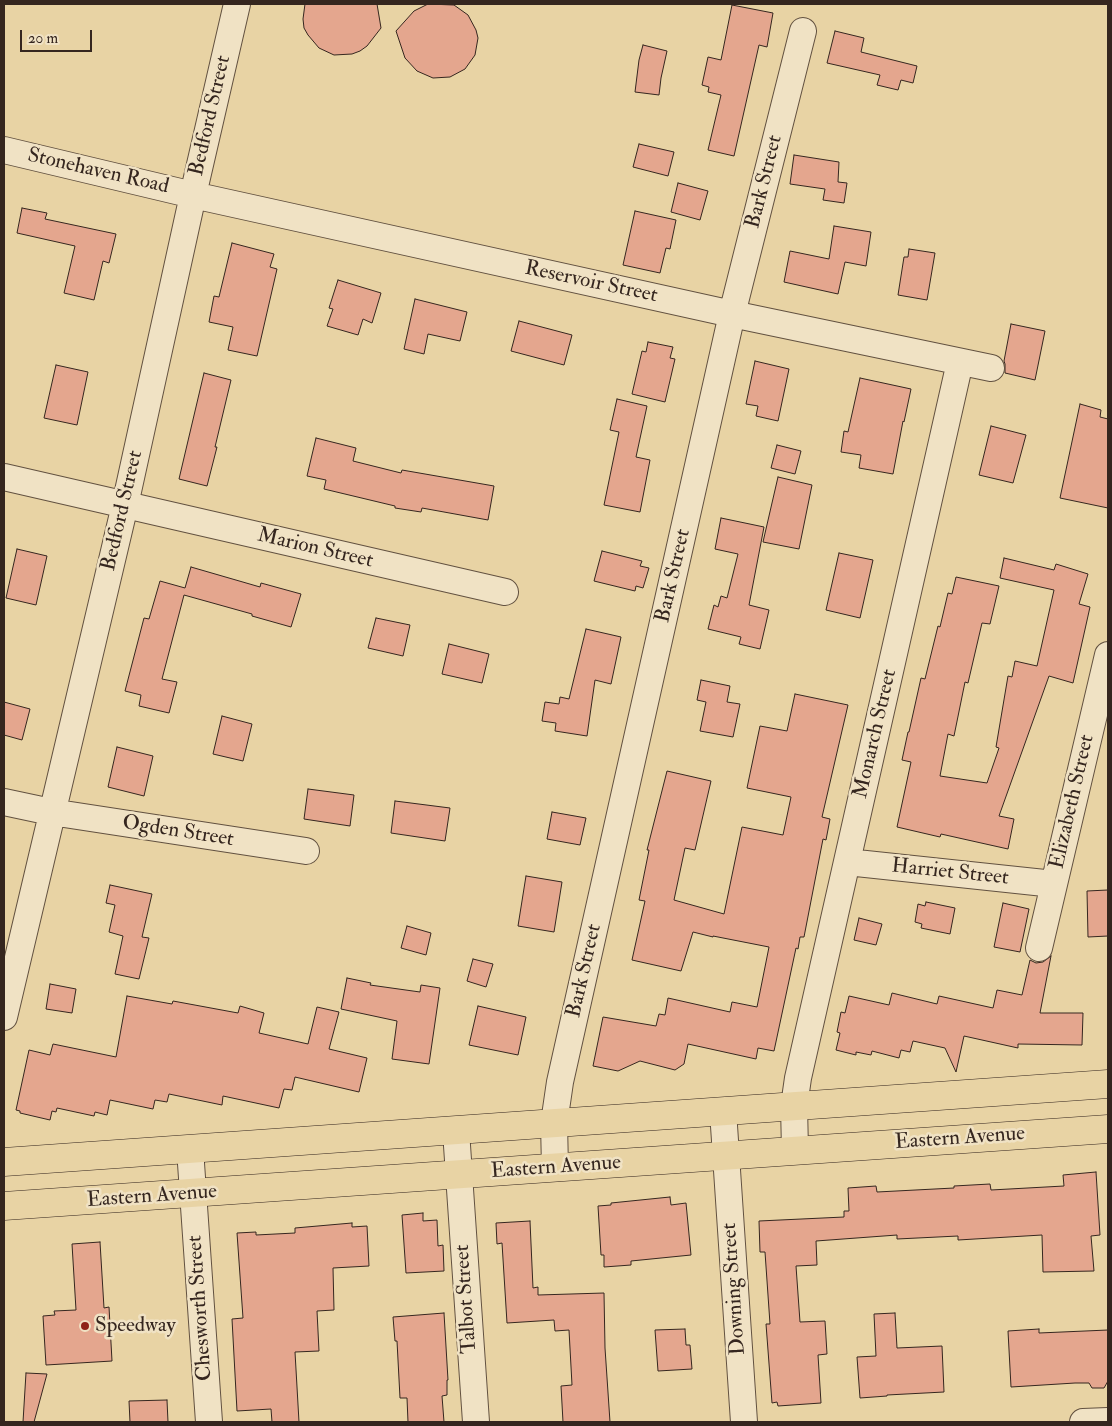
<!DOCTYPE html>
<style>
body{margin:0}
#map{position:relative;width:1112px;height:1426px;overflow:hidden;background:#e8d3a4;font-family:"IM FELL Double Pica",serif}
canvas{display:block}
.frame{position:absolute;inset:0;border:5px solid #35261f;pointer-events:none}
.scale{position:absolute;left:20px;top:30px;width:72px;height:22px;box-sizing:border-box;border:2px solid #35261f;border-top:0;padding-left:6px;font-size:15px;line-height:18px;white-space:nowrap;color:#35261f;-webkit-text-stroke:4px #f0e2c4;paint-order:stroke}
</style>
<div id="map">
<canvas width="1112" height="1426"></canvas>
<div class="frame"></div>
<div class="scale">20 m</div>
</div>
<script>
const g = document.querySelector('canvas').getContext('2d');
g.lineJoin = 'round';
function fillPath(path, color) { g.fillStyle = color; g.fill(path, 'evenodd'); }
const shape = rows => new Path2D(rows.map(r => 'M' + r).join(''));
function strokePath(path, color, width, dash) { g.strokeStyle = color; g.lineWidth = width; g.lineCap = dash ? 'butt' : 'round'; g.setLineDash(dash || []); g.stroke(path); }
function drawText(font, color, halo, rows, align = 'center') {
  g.font = font + ' "IM FELL Double Pica",serif'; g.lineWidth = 5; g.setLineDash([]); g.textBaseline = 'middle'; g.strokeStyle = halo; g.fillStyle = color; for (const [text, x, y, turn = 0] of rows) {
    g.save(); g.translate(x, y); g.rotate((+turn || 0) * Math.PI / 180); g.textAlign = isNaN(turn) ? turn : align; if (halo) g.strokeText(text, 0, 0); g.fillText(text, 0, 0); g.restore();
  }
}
const building = shape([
 [305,4,377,4,381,28,367,46,360,51,352,54,334,55,319,48,308,35,304,28,303,19,305,4],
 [428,4,454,5,468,15,476,30,478,38,475,55,465,69,450,77,433,78,417,71,405,58,396,31,414,11,428,4],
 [732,5,773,13,767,47,759,45,734,156,708,150,721,95,708,92,709,87,702,85,708,57,721,60,732,5],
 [835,31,864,38,861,52,917,66,913,83,901,80,898,90,877,85,880,75,827,63,835,31],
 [643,45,667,51,661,78,659,95,635,92,639,60,643,45],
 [639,144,674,152,668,176,633,167,639,144],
 [794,155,839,162,838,182,847,183,844,203,823,200,825,189,790,184,794,155],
 [678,183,708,191,700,220,671,212,678,183],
 [22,208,47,213,45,219,116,234,109,263,103,261,94,300,64,293,75,246,17,233,22,208],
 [635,211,676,220,670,249,666,248,660,273,623,265,635,211],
 [834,226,871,232,866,266,845,262,838,294,784,282,790,251,829,259,834,226],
 [232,243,274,254,270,267,277,269,257,356,228,350,233,327,209,322,214,296,219,297,232,243],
 [909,249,935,253,927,300,898,295,904,257,908,257,909,249],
 [338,280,381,293,372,323,363,319,358,335,327,326,333,309,329,308,338,280],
 [415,299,467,312,460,341,428,334,424,354,404,349,415,299],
 [519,321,572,335,564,365,511,351,519,321],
 [1011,324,1045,331,1035,380,1005,373,1005,364,1004,361,1011,324],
 [648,342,673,347,670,358,675,359,665,402,632,394,642,351,646,352,648,342],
 [755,361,789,369,778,421,756,416,758,406,746,404,755,361],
 [56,365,88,372,77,425,44,418,56,365],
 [204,373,231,380,215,447,217,447,207,486,179,479,204,373],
 [860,378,911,389,904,422,903,421,893,474,859,468,861,455,841,452,844,431,848,432,860,378],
 [617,399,647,406,636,457,650,460,640,512,604,505,619,432,610,430,617,399],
 [1080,404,1101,410,1100,417,1108,419,1108,508,1060,498,1080,404],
 [991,426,1026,435,1013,483,979,475,991,426],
 [316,438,356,448,353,461,401,473,402,470,494,486,488,520,422,508,421,512,395,508,395,506,324,489,326,480,307,476,316,438],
 [777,445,801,451,795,474,771,468,777,445],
 [778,477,812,485,799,549,763,542,778,477],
 [721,518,764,527,749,605,769,610,760,649,739,644,741,637,708,629,714,605,718,607,721,596,727,598,738,554,715,549,721,518],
 [17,549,47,556,36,605,6,598,17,549],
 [602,551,642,561,640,566,649,568,643,588,636,586,635,591,594,581,602,551],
 [839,553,873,560,860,618,826,610,839,553],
 [1004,558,1054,570,1056,564,1088,574,1079,604,1090,607,1073,683,1049,676,999,816,1014,819,1008,849,941,834,940,837,897,827,911,762,902,760,908,732,909,732,921,678,925,679,938,626,940,627,948,593,952,594,956,577,999,586,990,624,982,623,968,683,965,682,954,736,948,734,940,776,987,783,999,748,996,747,1008,676,1012,677,1015,661,1037,666,1054,590,1000,578,1004,558],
 [191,567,260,587,261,583,301,594,291,627,252,616,252,614,184,595,162,679,177,682,169,713,139,706,141,695,125,691,144,618,149,619,160,581,185,588,191,567],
 [376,618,410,625,403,656,368,648,376,618],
 [586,629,621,637,611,684,595,680,587,736,555,731,556,723,542,721,545,702,559,704,560,697,569,699,586,629],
 [449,644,489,654,482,683,442,674,449,644],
 [701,680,730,686,727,702,740,704,733,737,700,731,706,702,697,700,701,680],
 [795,694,848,705,822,817,830,819,826,840,823,839,804,937,800,937,798,949,796,948,774,1051,758,1048,756,1059,688,1044,684,1064,675,1070,640,1061,618,1071,593,1066,603,1017,656,1026,659,1014,665,1015,668,998,730,1012,732,1002,757,1007,769,947,713,936,713,937,693,932,681,971,632,960,645,901,639,900,649,850,647,850,667,771,711,781,695,850,685,848,674,900,724,914,742,827,783,835,791,797,747,788,760,726,787,731,795,694],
 [4,702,30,709,22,740,4,735,4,702],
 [222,716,252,724,243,761,213,754,222,716],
 [117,747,153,756,144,796,108,787,117,747],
 [308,789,354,795,350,826,304,819,308,789],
 [395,801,450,808,445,841,391,833,395,801],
 [552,812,586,818,580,845,547,839,552,812],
 [526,876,562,882,554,932,518,926,526,876],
 [110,885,152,894,142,937,149,938,139,979,115,974,123,936,109,932,115,905,106,903,110,885],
 [1108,890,1108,936,1088,937,1087,891,1108,890],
 [926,902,955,908,950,934,921,928,922,924,915,922,918,904,925,906,926,902],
 [1003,903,1029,909,1020,952,994,947,1003,903],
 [859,918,882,924,876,945,854,940,859,918],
 [407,926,431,933,426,955,401,948,407,926],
 [1051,956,1040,1013,1083,1013,1082,1045,1018,1044,1018,1048,964,1036,956,1072,945,1048,913,1041,910,1052,901,1050,899,1058,872,1051,871,1055,856,1052,856,1055,836,1050,840,1033,837,1032,841,1012,845,1013,849,996,889,1005,892,993,937,1004,939,996,993,1008,997,990,1022,995,1030,960,1036,963,1043,962,1051,956],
 [473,959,493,964,486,987,467,981,473,959],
 [347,978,371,983,370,985,420,992,421,985,440,988,429,1064,392,1059,397,1021,341,1009,347,978],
 [50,984,76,989,72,1013,46,1009,50,984],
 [127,996,172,1004,173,1001,238,1013,240,1006,264,1013,259,1033,308,1044,317,1007,339,1012,329,1049,367,1058,359,1092,295,1077,292,1090,284,1089,279,1108,223,1096,222,1105,169,1094,167,1102,155,1100,153,1109,110,1100,107,1115,95,1112,94,1116,57,1108,56,1112,52,1111,50,1120,20,1113,20,1111,16,1110,29,1050,50,1055,53,1044,116,1057,127,996],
 [478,1006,526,1017,518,1055,469,1045,478,1006],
 [1096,1172,1100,1235,1091,1236,1094,1271,1043,1272,1042,1235,958,1240,958,1236,897,1239,897,1235,816,1241,817,1265,796,1266,800,1322,825,1321,827,1354,818,1355,821,1403,778,1406,777,1402,772,1403,766,1324,770,1324,765,1252,760,1252,759,1221,844,1217,844,1211,849,1211,848,1188,876,1186,877,1192,954,1188,954,1186,990,1184,991,1190,1064,1186,1063,1175,1096,1172],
 [670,1197,671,1205,686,1203,691,1255,631,1261,631,1265,604,1267,604,1255,601,1255,598,1206,611,1205,611,1203,670,1197],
 [423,1213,423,1221,437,1220,438,1246,443,1245,444,1271,406,1273,402,1215,423,1213],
 [530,1221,533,1288,538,1287,538,1295,604,1293,605,1348,610,1422,563,1422,561,1386,572,1385,569,1330,555,1331,554,1320,507,1323,502,1243,497,1244,496,1223,530,1221],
 [352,1223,352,1227,367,1226,369,1266,333,1268,334,1310,317,1311,319,1351,295,1352,299,1422,272,1422,271,1409,237,1411,232,1319,243,1318,237,1233,256,1232,256,1235,295,1233,295,1228,352,1223],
 [100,1242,104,1308,109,1307,112,1361,46,1365,43,1316,55,1315,54,1311,76,1310,72,1244,100,1242],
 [444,1313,448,1380,447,1380,447,1395,442,1396,444,1422,408,1422,407,1398,400,1398,397,1341,395,1341,393,1317,444,1313],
 [895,1313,897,1348,942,1346,944,1392,887,1395,887,1396,860,1398,857,1357,876,1356,874,1314,895,1313],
 [685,1329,686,1345,690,1345,692,1369,658,1371,655,1330,685,1329],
 [1039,1329,1039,1333,1108,1330,1108,1381,1104,1388,1092,1388,1089,1383,1075,1383,1011,1387,1008,1331,1039,1329],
 [26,1373,47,1374,34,1422,23,1422,26,1373],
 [167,1400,168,1422,130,1422,129,1401,167,1400]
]);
fillPath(building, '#e4a68e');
strokePath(building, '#35261f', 1);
const street = shape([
 [4,150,193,195,732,314,991,368],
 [4,477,505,592],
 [4,802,51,812,306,851],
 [847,862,1054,884],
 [1039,948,1108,655],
 [4,1017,125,505,193,195,237,4],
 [723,1111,744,1422],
 [456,1131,476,1422],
 [190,1149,209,1422],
 [795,1150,794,1106,798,1078,960,362],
 [555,1168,554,1123,560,1082,732,314,803,31],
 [1083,1422,1108,1421]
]);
const primary = shape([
 [4,1162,1108,1084],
 [4,1206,1108,1129]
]);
strokePath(street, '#625140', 28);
strokePath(primary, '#35261f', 29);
strokePath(street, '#f0e2c4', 26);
strokePath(primary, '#e8d3a4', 28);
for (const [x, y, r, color] of [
 [85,1326,5,"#8f2418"]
]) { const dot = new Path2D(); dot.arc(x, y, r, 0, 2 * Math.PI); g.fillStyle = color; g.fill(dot); strokePath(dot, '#f0e2c4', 2); }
drawText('21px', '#35261f', '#f0e2c4', [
 ["Bedford Street",211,116,-77],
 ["Stonehaven Road",98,172,13],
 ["Bark Street",765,182,-76],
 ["Reservoir Street",591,283,12],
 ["Bedford Street",123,511,-77],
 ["Marion Street",315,549,13],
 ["Bark Street",674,576,-77],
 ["Monarch Street",876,734,-77],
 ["Elizabeth Street",1073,802,-77],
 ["Ogden Street",178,832,9],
 ["Harriet Street",950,873,6],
 ["Bark Street",585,971,-77],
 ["Eastern Avenue",960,1139,-4],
 ["Eastern Avenue",556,1168,-4],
 ["Eastern Avenue",152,1197,-4],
 ["Downing Street",735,1289,-94],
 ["Talbot Street",467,1299,-94],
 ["Chesworth Street",201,1308,-94]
]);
drawText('21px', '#35261f', '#f0e2c4', [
 ["Speedway",95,1326]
], 'left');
</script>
